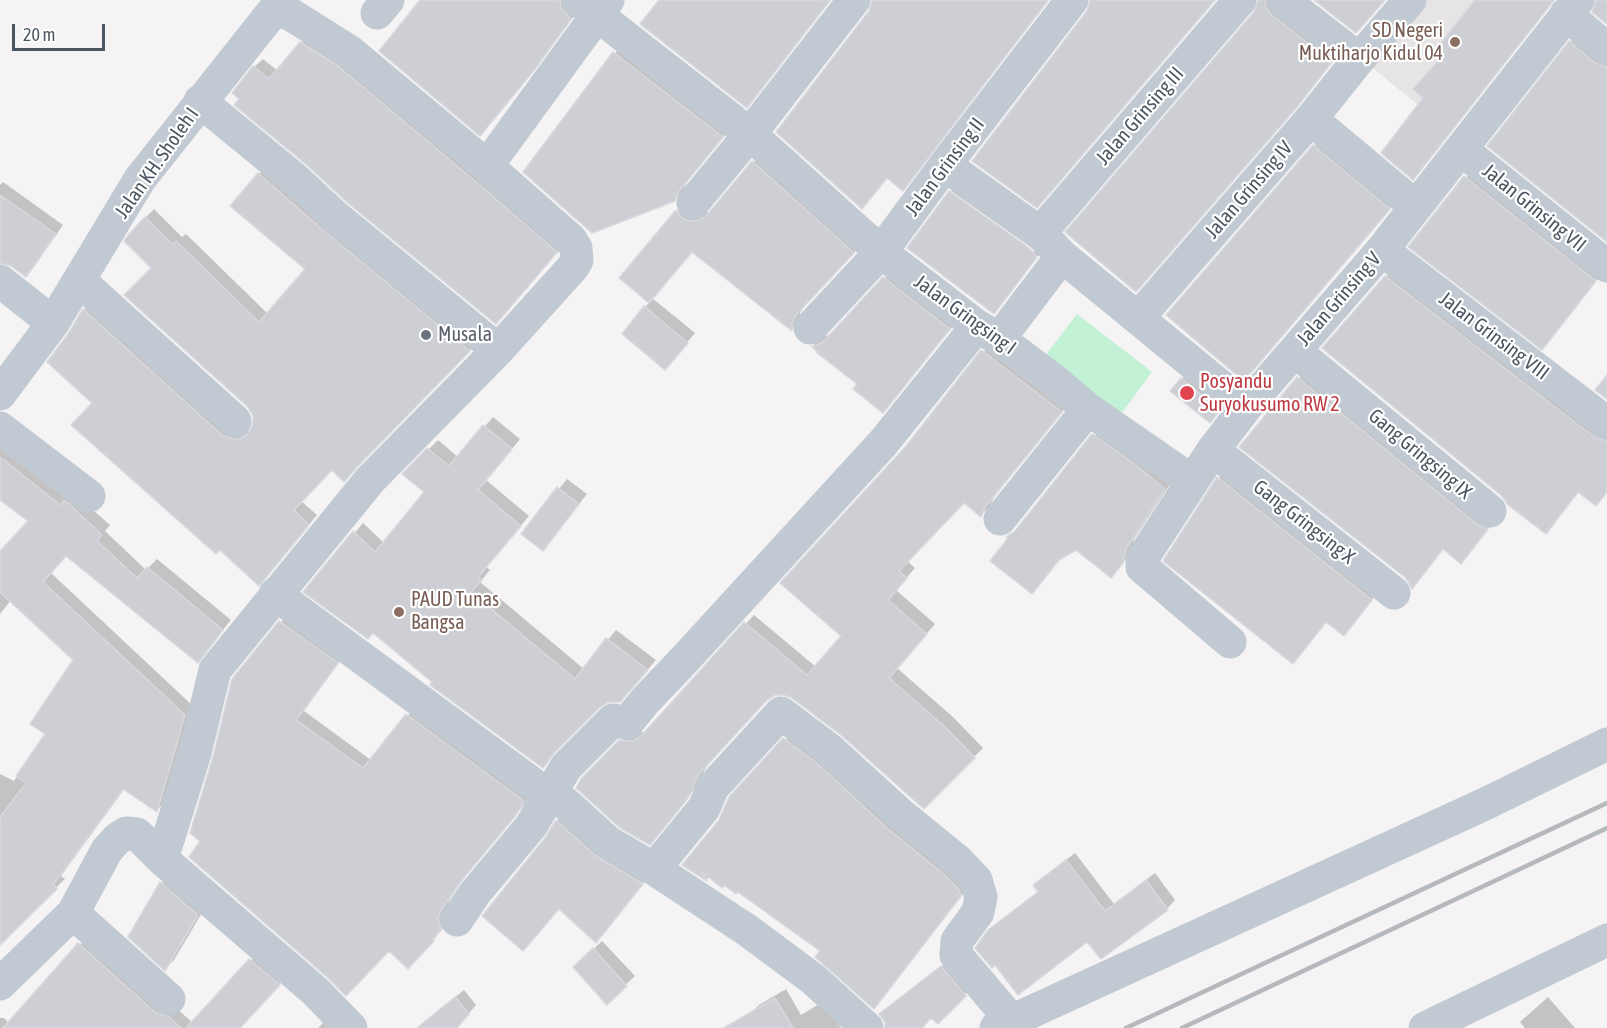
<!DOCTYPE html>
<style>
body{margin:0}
#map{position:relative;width:1607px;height:1028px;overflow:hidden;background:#f5f3f3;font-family:"Asap Condensed",sans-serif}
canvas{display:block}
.scale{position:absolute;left:12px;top:24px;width:93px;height:27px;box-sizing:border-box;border:3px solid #4a5661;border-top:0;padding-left:8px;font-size:18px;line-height:21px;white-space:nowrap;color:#4a5661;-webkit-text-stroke:4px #fff;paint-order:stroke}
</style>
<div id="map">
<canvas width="1607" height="1028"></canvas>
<div class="scale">20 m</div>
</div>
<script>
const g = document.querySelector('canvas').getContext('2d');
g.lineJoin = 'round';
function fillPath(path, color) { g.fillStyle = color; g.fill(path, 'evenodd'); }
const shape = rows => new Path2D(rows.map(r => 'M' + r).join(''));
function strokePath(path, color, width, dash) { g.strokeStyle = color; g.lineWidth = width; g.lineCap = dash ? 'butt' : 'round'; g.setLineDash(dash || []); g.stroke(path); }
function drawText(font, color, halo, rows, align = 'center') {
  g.font = font + ' "Asap Condensed",sans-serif'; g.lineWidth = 4.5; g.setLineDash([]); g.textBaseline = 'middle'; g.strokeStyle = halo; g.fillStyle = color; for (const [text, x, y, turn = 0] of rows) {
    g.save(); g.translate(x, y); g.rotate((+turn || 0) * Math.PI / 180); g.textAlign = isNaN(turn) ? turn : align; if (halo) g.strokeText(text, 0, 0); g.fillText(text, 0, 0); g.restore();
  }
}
fillPath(shape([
 [1423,0,1555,0,1450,131,1370,66]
]), '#e6e4e5');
fillPath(shape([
 [1077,314,1152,372,1121,414,1045,356]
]), '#c3f1d5');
fillPath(shape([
 [423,0,571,0,579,9,543,58,489,125],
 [661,0,831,0,755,97],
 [874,0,1049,0,911,180,903,189,888,177,862,207,870,12],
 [1260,0,1275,0,1340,53,1305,96,1255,13],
 [1478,0,1554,0,1413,178,1425,98,1447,52],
 [309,34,565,244,505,314,241,99,254,67,263,59,278,71],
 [1578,34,1607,57,1607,240,1570,42],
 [623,45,731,128,687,181,683,191,674,200,615,53],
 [1323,138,1397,200,1252,370,1314,146],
 [762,153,862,244,805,305,800,313,800,321,792,329,692,251,652,298,695,333,665,368,645,307,650,302,622,278,685,203,699,213,710,212],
 [267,165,478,342,365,456,332,468,301,501,317,515,267,576,94,403,69,335,84,310,93,302,241,431,250,431,255,425,254,414,131,233,154,209,182,237,186,234,268,314,307,268,232,206],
 [1474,168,1603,272,1542,348,1411,246],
 [3,182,63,225,34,267,26,275,12,265,0,261,0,185],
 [954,188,1040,253,998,308,1035,250,951,191],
 [1394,269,1607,431,1607,492,1596,504,1386,277],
 [893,270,958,320,883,411,859,383,813,346,821,338,833,333],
 [992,342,1070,402,994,497,990,506,981,515,964,501,907,561,915,568,896,590,935,624,897,668,954,718,983,748,924,807,842,734,793,697,784,693,774,694,768,698,708,764,696,787,658,834,582,780,630,732,643,732,650,728,754,615,816,667,843,636,908,446],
 [1307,369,1495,520,1461,562,1444,548,1412,587,1407,577,1241,447],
 [1186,375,1223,405,1214,418,1182,379],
 [493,417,520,439,486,480,529,516,486,567,490,570,480,582,584,669,616,630,656,660,629,691,599,706,561,743,552,757,543,766,373,632,305,591,363,523,384,543,426,492,404,474,438,440,458,457],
 [1102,427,1173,480,1134,539,1131,552,1120,567,1076,548,1008,537,1021,526],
 [0,441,76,495,110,525,105,531,146,570,157,559,231,620,198,661,67,555,51,573,193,706,166,801,157,810,125,788,61,876,65,879,0,943,0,774,14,781,47,734,75,660,11,600,0,614,0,554,30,521,0,498],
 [1227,470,1380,590,1344,634,1327,621,1293,662,1219,478],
 [567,479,587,494,543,549,523,533],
 [289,613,345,654,304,711,371,760,416,706,532,792,524,805,469,871,450,899,446,910,449,919,441,931,407,966,389,949,202,841,215,758,234,679],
 [793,731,969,886,874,1007,822,951,738,890,710,876,707,879,684,864],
 [566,813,650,875,596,941,547,839,557,821],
 [1075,853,1114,904,1155,873,1175,900,1167,909,1087,940,989,931,1039,891,1035,885,1044,877],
 [170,875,206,906,174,960,165,969,130,937,162,883],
 [88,936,177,1009,192,1022,187,1028,0,1028,0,1018,4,1018,9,1023],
 [602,941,635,976,607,1002,583,959],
 [259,952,287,976,239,1028,223,1028,204,1010],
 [951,959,973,986,938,1022,931,1016,920,1028,886,1028,886,1022,881,1014],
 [786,989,801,1015,824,1001,841,1028,751,1028,748,1015,759,1005],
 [464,990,476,1005,456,1028,417,1028],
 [1548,997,1575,1028,1525,1028,1520,1022],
 [327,1019,336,1028,318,1028]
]), '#0003');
const building = shape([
 [420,0,560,0,561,8,571,19,535,69,480,136,379,51,420,0],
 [659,0,830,0,747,108,640,24,659,0],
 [872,0,1048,0,903,191,887,178,862,209,776,132,869,11,872,0],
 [1090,0,1215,0,1037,208,972,161,1087,11,1090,0],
 [1258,0,1265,0,1266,8,1272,15,1332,62,1297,107,1136,292,1065,232,1254,12,1258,0],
 [1314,0,1385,0,1356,33,1314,0],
 [1475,0,1554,0,1413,180,1381,153,1423,98,1413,89,1445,53,1438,47,1475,0],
 [1596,0,1607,0,1607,24,1592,12,1596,0],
 [1569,41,1595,63,1607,67,1607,242,1487,146,1569,41],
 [300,42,338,66,481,186,557,252,496,324,348,203,307,165,234,105,239,99,232,93,253,66,269,79,300,42],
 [613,52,723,137,679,191,675,201,592,233,523,172,613,52],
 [1313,145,1390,209,1244,381,1166,315,1313,145],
 [752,161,854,253,796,315,792,323,792,331,692,252,649,303,619,278,676,210,682,218,689,221,700,220,707,215,752,161],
 [258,173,324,231,470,351,357,467,344,482,332,470,294,510,309,525,259,586,220,550,216,554,71,425,92,403,47,362,68,334,83,309,222,435,232,439,240,439,248,434,253,424,253,415,248,407,124,295,151,268,124,241,130,233,145,217,173,245,176,241,259,322,305,269,230,206,258,173],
 [1464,176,1596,281,1542,350,1408,247,1464,176],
 [949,191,1028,247,1037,257,994,314,907,248,949,191],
 [0,195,56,234,26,277,11,266,0,263,0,195],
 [1385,276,1572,420,1596,438,1607,441,1607,492,1596,506,1578,492,1546,534,1508,505,1502,496,1322,348,1385,276],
 [883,277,950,329,883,413,853,389,857,384,816,352,817,351,811,346,816,346,824,341,883,277],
 [644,306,688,343,665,370,622,334,644,306],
 [981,350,1062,412,985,507,981,517,964,503,899,571,907,578,888,600,927,634,889,678,945,727,975,758,924,809,841,735,792,698,784,695,775,695,767,700,699,774,688,798,650,845,619,827,576,788,581,779,619,740,633,741,642,735,744,622,807,675,841,636,780,583,907,445,981,350],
 [1607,375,1607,399,1595,390,1607,375],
 [1297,377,1478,525,1488,529,1461,564,1443,549,1412,589,1406,578,1239,447,1297,377],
 [1181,378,1220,410,1210,423,1170,391,1181,378],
 [483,425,512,449,478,490,521,526,478,577,482,580,471,592,575,679,606,638,648,670,620,702,608,702,600,707,553,754,543,768,430,685,432,682,373,633,368,639,303,592,353,531,375,552,424,492,402,474,427,448,449,466,483,425],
 [1092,434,1132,462,1165,489,1126,549,1123,563,1111,578,1076,550,1059,560,1032,594,990,561,1008,538,1006,537,1015,531,1092,434],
 [0,457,60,505,64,501,68,503,102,535,97,541,137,578,147,567,223,630,198,663,66,556,43,582,185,715,157,812,123,789,53,885,57,889,0,945,0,817,26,783,16,776,45,734,30,724,73,660,0,592,0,551,28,521,0,500,0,457],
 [1217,477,1372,600,1344,636,1326,622,1293,664,1163,561,1217,477],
 [557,487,579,504,543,551,521,534,557,487],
 [279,621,338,663,296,720,363,768,406,714,524,801,516,815,461,881,441,910,438,919,441,929,433,940,434,941,408,969,389,951,346,996,327,977,189,857,200,841,190,833,213,757,232,679,279,621],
 [783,738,818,764,887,828,945,875,959,890,961,896,874,1009,815,957,820,951,738,892,736,894,724,885,722,888,701,871,707,881,682,865,719,820,729,797,783,738],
 [556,820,596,856,643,884,596,943,559,909,523,951,482,916,545,838,556,820],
 [1066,860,1105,911,1146,880,1168,910,1101,959,1087,942,1018,995,995,965,992,968,975,948,988,930,1038,892,1033,885,1066,860],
 [160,882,198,915,165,971,128,937,160,882],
 [78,943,156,1013,169,1017,181,1028,3,1028,78,943],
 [593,948,627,986,607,1005,573,967,593,948],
 [249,959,280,985,240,1028,186,1028,249,959],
 [941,966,966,996,938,1024,931,1018,922,1028,885,1028,885,1022,879,1014,941,966],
 [455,997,469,1014,457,1028,417,1028,455,997],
 [775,998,793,1028,724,1028,775,998]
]);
fillPath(building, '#cdcfd5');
strokePath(building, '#d7d9de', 1.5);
strokePath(shape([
 [578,0,750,134,881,252,977,326,999,339,1055,381,1088,409,1192,481],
 [1283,0,1359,59],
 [377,13,388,0],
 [1566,14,1607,49],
 [200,101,295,179,336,217,498,350],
 [1311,119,1415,206],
 [1462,150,1607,266],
 [945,165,1040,233,1062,256,1246,407],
 [487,166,608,0],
 [693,203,750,134,854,0],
 [1040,233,1240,0],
 [1382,250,1607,423],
 [0,281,53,323],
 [80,281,235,421],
 [1138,318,1311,119,1359,59,1410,0],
 [810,328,881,252,945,165,1072,0],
 [999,339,1062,256],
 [1295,351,1490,511],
 [0,394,53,323,140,179,274,10,290,14,349,51,487,166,571,240,576,248,577,260,573,267,498,350,370,480,215,670,195,753,162,859],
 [0,428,89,496],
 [1213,450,1394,593],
 [1000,519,1088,409],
 [275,594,548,795,565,803,608,842,654,869,747,930,813,979,867,1028],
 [1230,642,1142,567,1142,559,1213,450,1246,407,1382,250,1578,0],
 [654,869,704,808,713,787,781,713,830,750,899,813,958,861,976,880,981,897,978,912,957,941,956,955,1011,1020],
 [73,913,169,999],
 [457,920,475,893,531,826,566,767,613,720,627,723,645,701,685,659,883,443,977,326],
 [0,984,73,913,107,850,117,839,126,833,137,834,162,859,315,991,351,1028],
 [996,1028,1485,804,1607,744],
 [1425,1028,1607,940]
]), '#c1cad2', 33);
strokePath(shape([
 [1126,1028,1607,803],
 [1182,1028,1607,828]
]), '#b5b8bd', 4.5);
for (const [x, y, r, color] of [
 [1455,42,6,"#8d6e63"],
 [426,335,6,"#6b7280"],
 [1187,393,8,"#e0444e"],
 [399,612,6,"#8d6e63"]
]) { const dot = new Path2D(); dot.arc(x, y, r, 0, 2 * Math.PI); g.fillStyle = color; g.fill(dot); strokePath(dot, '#fff', 2); }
drawText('20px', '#785e54', '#fff', [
 ["SD Negeri",1443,31],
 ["Muktiharjo Kidul 04",1443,54],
 ["PAUD Tunas",411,600,"left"],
 ["Bangsa",411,623,"left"]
], 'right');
drawText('20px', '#4a5661', '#fff', [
 ["Jalan Grinsing III",1140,116,-49],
 ["Jalan KH. Sholeh I",157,163,-55],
 ["Jalan Grinsing II",945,167,-53],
 ["Jalan Grinsing IV",1249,190,-49],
 ["Jalan Grinsing VII",1534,208,39],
 ["Jalan Grinsing V",1339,299,-49],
 ["Jalan Gringsing I",965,315,36],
 ["Jalan Grinsing VIII",1494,336,37],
 ["Gang Gringsing IX",1420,454,40],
 ["Gang Gringsing X",1304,522,38]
]);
drawText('20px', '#5b616d', '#fff', [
 ["Musala",438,335]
], 'left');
drawText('20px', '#be3a42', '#fff', [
 ["Posyandu",1200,382],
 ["Suryokusumo RW 2",1200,405]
], 'left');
</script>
